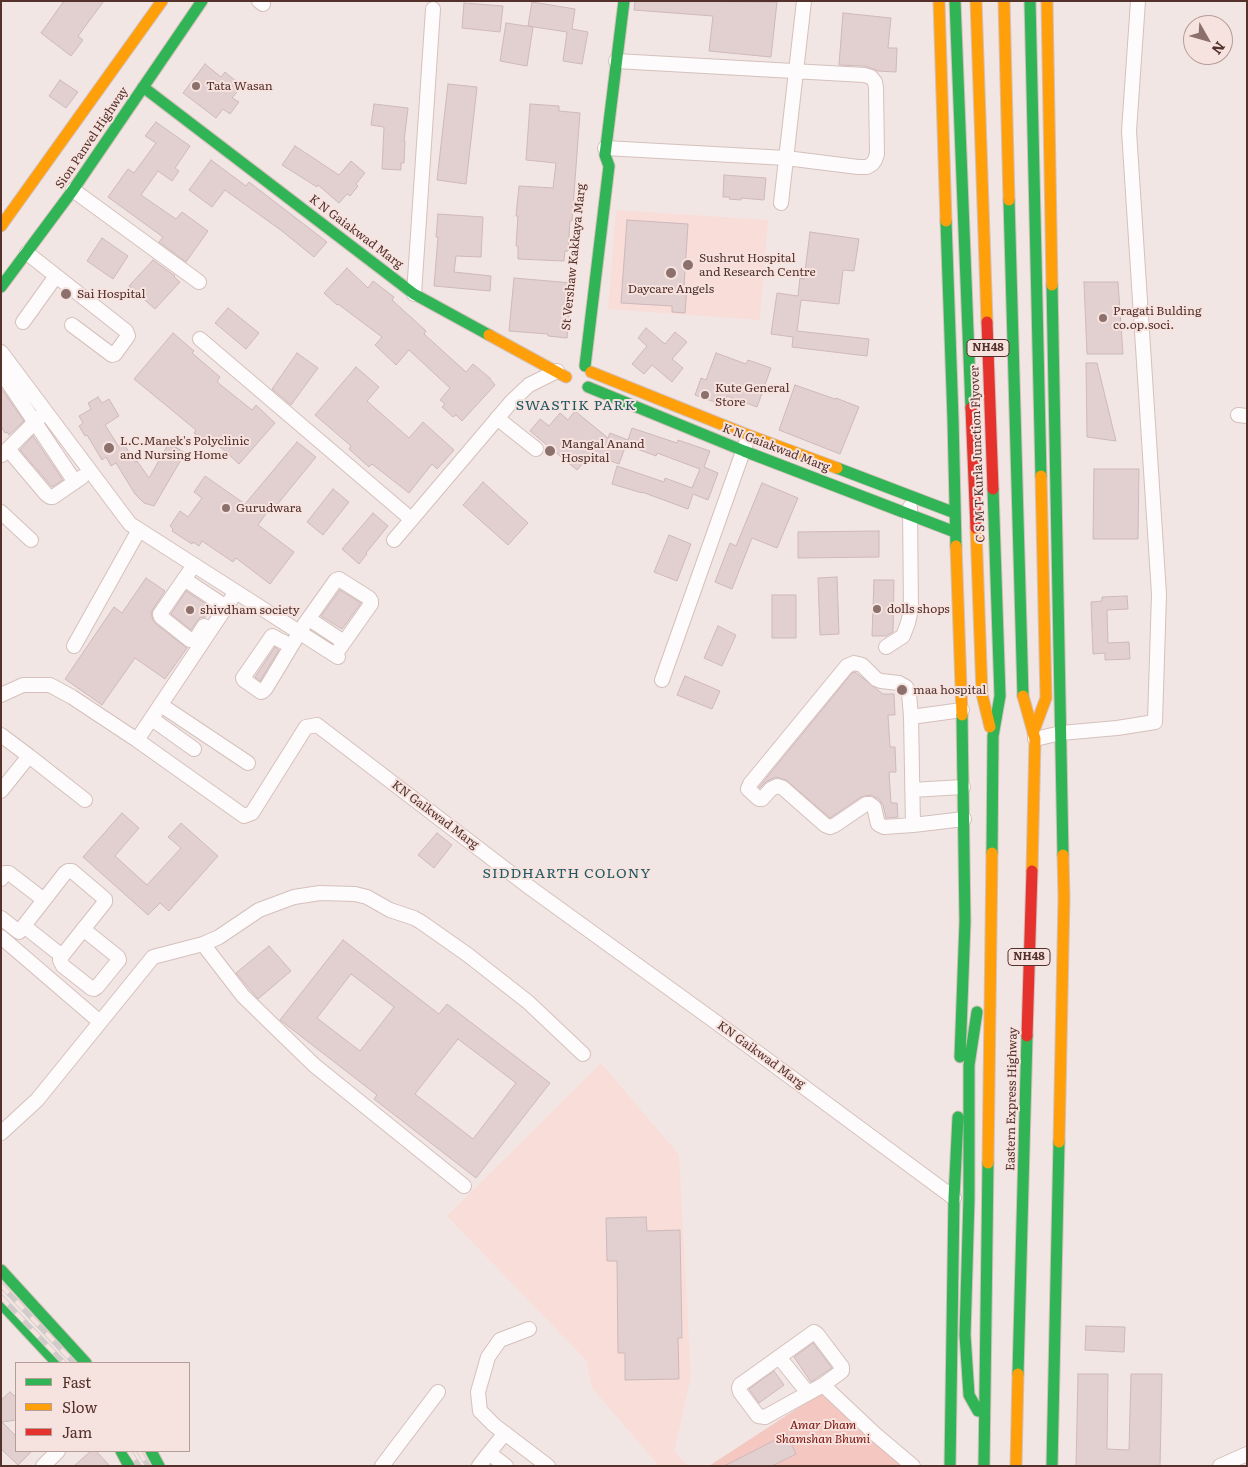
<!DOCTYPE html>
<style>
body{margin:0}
#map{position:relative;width:1248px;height:1467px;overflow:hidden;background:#f1e6e4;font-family:Literata,serif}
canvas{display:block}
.frame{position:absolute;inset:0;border:2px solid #55312b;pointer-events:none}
.legend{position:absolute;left:15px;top:1362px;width:175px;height:90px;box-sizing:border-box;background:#f6e3df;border:1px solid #b69c97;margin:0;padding:6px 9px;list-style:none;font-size:15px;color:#55312b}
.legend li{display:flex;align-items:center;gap:10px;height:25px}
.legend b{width:25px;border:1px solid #b69c97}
.north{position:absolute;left:1183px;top:15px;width:50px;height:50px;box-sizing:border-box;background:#f6e3df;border:1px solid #b69c97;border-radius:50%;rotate:128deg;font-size:14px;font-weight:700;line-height:20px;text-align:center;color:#55312b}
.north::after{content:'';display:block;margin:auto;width:18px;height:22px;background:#8c706c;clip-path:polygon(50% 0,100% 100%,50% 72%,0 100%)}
</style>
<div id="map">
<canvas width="1248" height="1467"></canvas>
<div class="frame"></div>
<ul class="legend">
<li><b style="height:6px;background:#30b455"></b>Fast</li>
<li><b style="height:6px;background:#ff9f0a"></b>Slow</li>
<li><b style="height:6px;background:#e5322d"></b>Jam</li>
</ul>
<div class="north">N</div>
</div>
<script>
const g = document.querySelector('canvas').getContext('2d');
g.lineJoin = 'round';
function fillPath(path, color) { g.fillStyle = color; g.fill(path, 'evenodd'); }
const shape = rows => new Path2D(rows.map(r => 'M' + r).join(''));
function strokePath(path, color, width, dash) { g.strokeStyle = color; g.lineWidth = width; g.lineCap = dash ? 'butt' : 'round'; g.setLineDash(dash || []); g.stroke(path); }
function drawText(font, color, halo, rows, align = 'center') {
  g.font = font + ' Literata,serif'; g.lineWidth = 4; g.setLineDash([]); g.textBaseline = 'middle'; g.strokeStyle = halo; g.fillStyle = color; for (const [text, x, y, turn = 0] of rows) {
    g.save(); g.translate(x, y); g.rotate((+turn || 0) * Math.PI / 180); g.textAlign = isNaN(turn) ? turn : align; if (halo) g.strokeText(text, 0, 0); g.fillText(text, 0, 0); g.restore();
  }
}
fillPath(shape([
 [616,210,768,220,760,320,608,309],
 [601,1063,679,1155,691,1377,674,1451,688,1466,659,1466,592,1388,586,1360,447,1216]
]), '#f9ddd8');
fillPath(shape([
 [827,1389,914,1466,709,1466]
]), '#f4c8c0');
const building = shape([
 [64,1,104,1,78,36,83,40,71,56,41,33,64,1],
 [635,1,777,2,771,57,709,51,713,16,634,10,635,1],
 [532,2,575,9,572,29,588,32,582,64,563,61,567,32,528,26,532,2],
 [464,3,503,6,500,32,462,28,464,3],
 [843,13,891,18,888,48,897,48,896,72,878,71,873,69,865,66,839,65,843,13],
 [506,23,533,27,527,66,500,61,506,23],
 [205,64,221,77,225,72,242,86,232,98,239,102,230,114,223,109,216,118,183,93,205,64],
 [60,80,78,92,66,108,49,96,60,80],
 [448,84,477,87,466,184,437,180,448,84],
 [374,104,408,108,404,141,405,141,404,163,401,163,401,170,382,169,384,127,371,125,374,104],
 [530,104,559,106,559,111,580,113,572,221,570,221,568,251,565,251,564,261,518,259,518,246,516,246,518,216,516,216,519,186,553,188,556,163,526,160,530,104],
 [156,122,190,146,175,168,179,171,172,181,158,171,141,195,176,219,182,212,208,231,186,262,159,242,163,237,108,197,128,169,134,173,156,143,145,136,156,122],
 [295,146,339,175,351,161,365,173,356,184,358,186,350,196,347,194,339,203,318,185,317,187,282,165,295,146],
 [211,160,246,186,249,182,327,242,314,257,282,231,225,190,212,207,189,190,211,160],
 [724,175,766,178,764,200,741,198,741,200,729,199,730,197,723,197,724,175],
 [438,214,483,217,481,257,456,256,454,272,491,276,490,291,434,286,438,237,436,237,438,214],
 [627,220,688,224,684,286,687,286,685,313,672,312,672,306,621,303,627,220],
 [810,232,859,239,854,271,843,270,839,304,801,300,797,331,869,339,867,356,792,347,793,337,771,334,777,293,798,296,800,278,804,279,810,232],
 [102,238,128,256,113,279,87,261,102,238],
 [153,260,175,276,174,277,180,282,155,309,129,286,153,260],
 [347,268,368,288,373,281,394,297,392,300,426,331,424,334,466,372,473,364,491,379,490,379,495,385,462,421,456,415,453,417,442,407,445,404,440,400,450,388,409,350,396,365,375,345,382,337,338,304,337,305,324,293,347,268],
 [514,278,572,283,567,338,548,336,548,334,509,331,514,278],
 [1084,282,1118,282,1123,354,1087,354,1084,282],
 [228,308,259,333,246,349,215,323,228,308],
 [646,328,665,344,675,332,687,342,672,359,683,368,672,382,652,365,644,374,632,364,647,346,638,338,646,328],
 [173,333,194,351,192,353,220,377,217,382,252,410,256,405,275,423,239,464,216,443,212,448,194,433,196,430,134,379,173,333],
 [297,353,318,368,291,405,272,389,297,353],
 [716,353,746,364,748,360,771,368,757,407,727,396,723,405,695,395,701,378,706,380,716,353],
 [1086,363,1097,363,1116,441,1087,437,1086,363],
 [356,367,379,387,367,401,409,438,423,422,454,450,437,469,432,464,409,493,372,464,369,467,349,449,351,446,315,415,356,367],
 [795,385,835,399,836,398,859,407,840,454,779,430,795,385],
 [1,388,24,421,9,435,7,432,5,433,1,426,1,388],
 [98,397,102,403,109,399,119,416,105,425,119,447,124,444,135,462,137,461,149,478,169,443,185,453,154,506,144,503,135,494,116,463,111,466,106,457,102,460,87,435,85,436,79,426,83,423,79,416,91,409,88,403,98,397],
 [575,411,608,438,610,433,628,440,632,428,677,443,678,440,710,451,704,467,718,473,708,500,693,494,688,509,642,492,642,493,612,484,617,466,664,482,665,478,692,488,700,469,657,453,656,456,626,445,619,464,591,454,577,470,530,431,540,419,549,426,560,413,568,420,575,411],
 [33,436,63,480,52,487,20,450,33,436],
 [297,442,316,457,276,506,273,504,258,525,294,552,270,584,236,558,233,562,202,541,199,546,193,542,192,544,172,531,173,529,170,526,180,511,188,517,202,498,194,492,205,476,245,504,297,442],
 [1094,469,1139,469,1138,539,1093,539,1094,469],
 [483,482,528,523,508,545,463,505,483,482],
 [762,483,798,498,777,548,752,538,732,589,715,582,730,543,736,546,762,483],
 [333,489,349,502,323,535,307,522,333,489],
 [373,513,388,526,366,553,367,554,359,564,342,549,373,513],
 [879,531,879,557,798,558,798,532,879,531],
 [669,535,691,544,677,581,654,572,669,535],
 [837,577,839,634,820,635,818,578,837,577],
 [146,578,165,591,153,609,151,613,153,620,156,624,187,648,165,679,135,658,102,705,65,679,114,607,122,613,146,578],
 [874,580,894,580,893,632,886,636,872,636,874,580],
 [340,590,361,603,342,629,321,616,340,590],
 [186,591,212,608,205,617,200,618,197,621,191,630,171,614,186,591],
 [772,595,796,595,796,638,772,638,772,595],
 [1127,596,1128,609,1107,610,1108,643,1129,642,1130,659,1105,660,1105,653,1093,654,1091,602,1102,601,1102,597,1127,596],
 [718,626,736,635,722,666,704,658,718,626],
 [275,647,279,650,260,681,255,677,275,647],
 [855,672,883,694,894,694,895,715,888,715,890,747,895,747,896,772,889,772,891,803,897,803,898,817,886,818,883,805,879,799,871,795,861,797,830,818,786,780,776,777,767,781,760,788,759,787,852,673,855,672],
 [685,676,720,691,712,709,677,695,685,676],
 [122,813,139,828,115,856,147,885,181,848,168,837,181,823,218,856,169,911,160,903,148,915,83,857,122,813],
 [437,833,452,845,434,868,418,855,437,833],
 [343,940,439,1014,447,1004,550,1083,476,1178,374,1099,377,1095,280,1020,343,940],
 [351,974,394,1007,360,1051,317,1018,351,974],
 [458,1039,516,1083,473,1139,415,1094,458,1039],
 [269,946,291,971,258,999,236,973,269,946],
 [646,1217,647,1231,680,1230,682,1338,678,1338,679,1379,625,1380,625,1353,618,1353,617,1261,607,1261,606,1218,646,1217],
 [1086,1326,1125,1327,1124,1352,1085,1350,1086,1326],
 [813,1343,832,1368,811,1382,794,1357,813,1343],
 [774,1371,784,1385,759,1403,749,1389,774,1371],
 [1078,1374,1108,1374,1107,1449,1129,1450,1131,1374,1162,1374,1160,1466,1076,1466,1078,1374],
 [10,1392,16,1397,16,1420,2,1422,16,1436,16,1451,32,1451,18,1465,1,1449,1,1400,10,1392],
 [787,1434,796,1454,772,1466,724,1466,787,1434],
 [91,1451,96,1451,110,1466,74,1466,91,1451]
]);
fillPath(building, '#e2cfd0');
strokePath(building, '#ceb8ba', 1);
const street = shape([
 [259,1,263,4],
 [605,148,786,158,858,167,867,167,872,164,875,160,877,154,876,88,875,82,871,77,864,75,616,61],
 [73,190,199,282],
 [781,203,804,1],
 [27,253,126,331,128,336,115,354,112,355,72,325],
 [414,294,433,9],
 [23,322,56,276],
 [200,339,411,519],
 [1,352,130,524,338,657],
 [1,372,75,482],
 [1238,415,1247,416],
 [497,418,536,449],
 [8,449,46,494,50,497,53,497,82,477],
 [2,455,40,417],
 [1,512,31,540],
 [394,540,512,401,529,385,557,371],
 [194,565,160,614,161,617,190,640,194,639,197,637,204,626],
 [184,579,220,603],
 [309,619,344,642],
 [74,646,139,530],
 [291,646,272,636,243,678,244,680,261,692,263,691,266,688,304,625,336,580,339,579,369,598,371,601,371,604,335,655],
 [886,647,903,636,908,623,911,610,910,507],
 [662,680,746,443],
 [1,695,23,685,50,685,72,697,137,740,244,816,252,813,306,727,317,725,525,884,731,1033,954,1198],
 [161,705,248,763],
 [911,717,913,825,884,827,878,824,874,807,870,804,866,804,835,825,830,827,825,825,783,788,777,786,771,789,762,799,759,799,748,789,750,784,847,666,854,663,862,665,876,679,881,681,899,683,906,687,909,693,911,717,962,710],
 [152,719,194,749],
 [1,735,29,756],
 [1035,739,1061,733,1117,728,1155,722,1159,594,1129,131,1138,1],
 [137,740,236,592],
 [912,790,963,787],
 [1,791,29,756,85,800],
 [913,825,964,819],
 [1,879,5,873,9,873,44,900,19,932,1,918],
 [24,926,62,956,105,902,105,899,72,871,68,871,65,873,44,900],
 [1,937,100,1022],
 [203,944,243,996,314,1065,464,1186],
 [62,956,60,960,63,966,91,988,94,989,97,987,119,960,118,957,83,929],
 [1,1133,37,1100,153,957,203,944,219,937,259,910,294,897,320,893,355,894,367,897,390,910,414,918,421,922,468,955,528,1002,583,1054],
 [529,1329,500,1340,488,1357,478,1392,480,1411,494,1425,548,1466],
 [814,1332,817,1334,842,1367,842,1371,823,1385,765,1417,758,1416,740,1392,739,1388,740,1385,814,1332],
 [779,1357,808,1393],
 [823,1385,875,1434,913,1466],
 [489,1453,505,1433],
 [43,1466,58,1451],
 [382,1466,438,1392],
 [479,1466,489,1453,506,1466],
 [1220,1466,1247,1454]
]);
const fast = shape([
 [955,1,971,408],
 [1030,1,1041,476],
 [143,87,414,294,489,335],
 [1009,200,1023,696],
 [946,221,953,419,956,546],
 [1052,285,1063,855],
 [1,287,73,190,202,1],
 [585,366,609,166,605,155,624,1],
 [588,387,744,451,955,532],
 [837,468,955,513],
 [992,853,993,736,1000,696,993,489],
 [977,1012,969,1065,969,1198,965,1335,969,1395,978,1411],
 [960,1057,965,922,962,715],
 [1,1270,86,1363],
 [1,1303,57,1363],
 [1018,1374,1027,1036],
 [121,1451,129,1466],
 [151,1451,159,1466],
 [950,1466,954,1198,958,1117],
 [984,1466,988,1163],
 [1052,1466,1059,1142]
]);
const slow = shape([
 [939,1,946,221],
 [976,1,987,322],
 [1004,1,1009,200],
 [1047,1,1052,285],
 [1,226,162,1],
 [489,335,566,377],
 [591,372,748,435,837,468],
 [976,528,982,694,990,727],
 [956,546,962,715],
 [1023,696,1035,739,1032,871],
 [1033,733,1046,698,1041,476],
 [1059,1142,1064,898,1063,855],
 [988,1163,992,853],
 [1016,1466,1018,1374]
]);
const jam = shape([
 [987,322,993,489],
 [971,408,976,528],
 [1027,1036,1032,871]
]);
strokePath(street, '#d5c0bc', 16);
strokePath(fast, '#d5c0bc', 13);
strokePath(slow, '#d5c0bc', 13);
strokePath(jam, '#d5c0bc', 13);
strokePath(street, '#fdfbfb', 14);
strokePath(fast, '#30b455', 11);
strokePath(slow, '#ff9f0a', 11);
strokePath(jam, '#e5322d', 11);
const rail = shape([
 [1,1285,74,1363],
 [1,1297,64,1363],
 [129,1451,139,1466],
 [139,1451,148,1466]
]);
strokePath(rail, '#d1ccca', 5.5);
strokePath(rail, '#f6e3df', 4, [11]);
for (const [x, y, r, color] of [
 [196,86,5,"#8c706c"],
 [688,265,6,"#8c706c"],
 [671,273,6,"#8c706c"],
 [66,294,6,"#8c706c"],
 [1103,318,5,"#8c706c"],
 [705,395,5,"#8c706c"],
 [109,448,6,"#8c706c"],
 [550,451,6,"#8c706c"],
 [226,508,5,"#8c706c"],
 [877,609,5,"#8c706c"],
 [190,610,5,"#8c706c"],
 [902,690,6,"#8c706c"]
]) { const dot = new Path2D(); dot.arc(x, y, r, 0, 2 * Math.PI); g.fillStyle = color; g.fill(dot); strokePath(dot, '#f6e3df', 2); }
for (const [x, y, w] of [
 [988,348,42],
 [1029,957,42]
]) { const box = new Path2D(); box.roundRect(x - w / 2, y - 8.5, w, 17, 4); g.fillStyle = '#f6e3df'; g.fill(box); strokePath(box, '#55312b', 1); }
drawText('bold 11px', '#55312b', null, [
 ["NH48",988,348],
 ["NH48",1029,957]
]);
drawText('12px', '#55312b', '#f6e3df', [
 ["Tata Wasan",206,86],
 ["Sushrut Hospital",699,258],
 ["and Research Centre",699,272],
 ["Daycare Angels",671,289,"center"],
 ["Sai Hospital",77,294],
 ["Pragati Bulding",1113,311],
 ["co.op.soci.",1113,325],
 ["Kute General",715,388],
 ["Store",715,402],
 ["L.C.Manek's Polyclinic",120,441],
 ["and Nursing Home",120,455],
 ["Mangal Anand",561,444],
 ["Hospital",561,458],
 ["Gurudwara",236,508],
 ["dolls shops",887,609],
 ["shivdham society",200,610],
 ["maa hospital",913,690]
], 'left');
drawText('12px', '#55312b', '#f6e3df', [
 ["Sion Panvel Highway",92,138,-56],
 ["K N Gaiakwad Marg",356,232,37],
 ["St Vershaw Kakkaya Marg",574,257,-84],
 ["K N Gaiakwad Marg",776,448,21],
 ["C S M T Kurla Junction Flyover",978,454,-92],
 ["KN Gaikwad Marg",435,815,37],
 ["KN Gaikwad Marg",761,1055,36],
 ["Eastern Express Highway",1012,1099,-89]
]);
drawText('italic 12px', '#7d1209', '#f6e3df', [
 ["Amar Dham",823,1425],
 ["Shamshan Bhumi",823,1439]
]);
g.letterSpacing = '1px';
drawText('14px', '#205962', '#f6e3df', [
 ["SWASTIK PARK",576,406],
 ["SIDDHARTH COLONY",567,874]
]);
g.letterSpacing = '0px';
</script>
